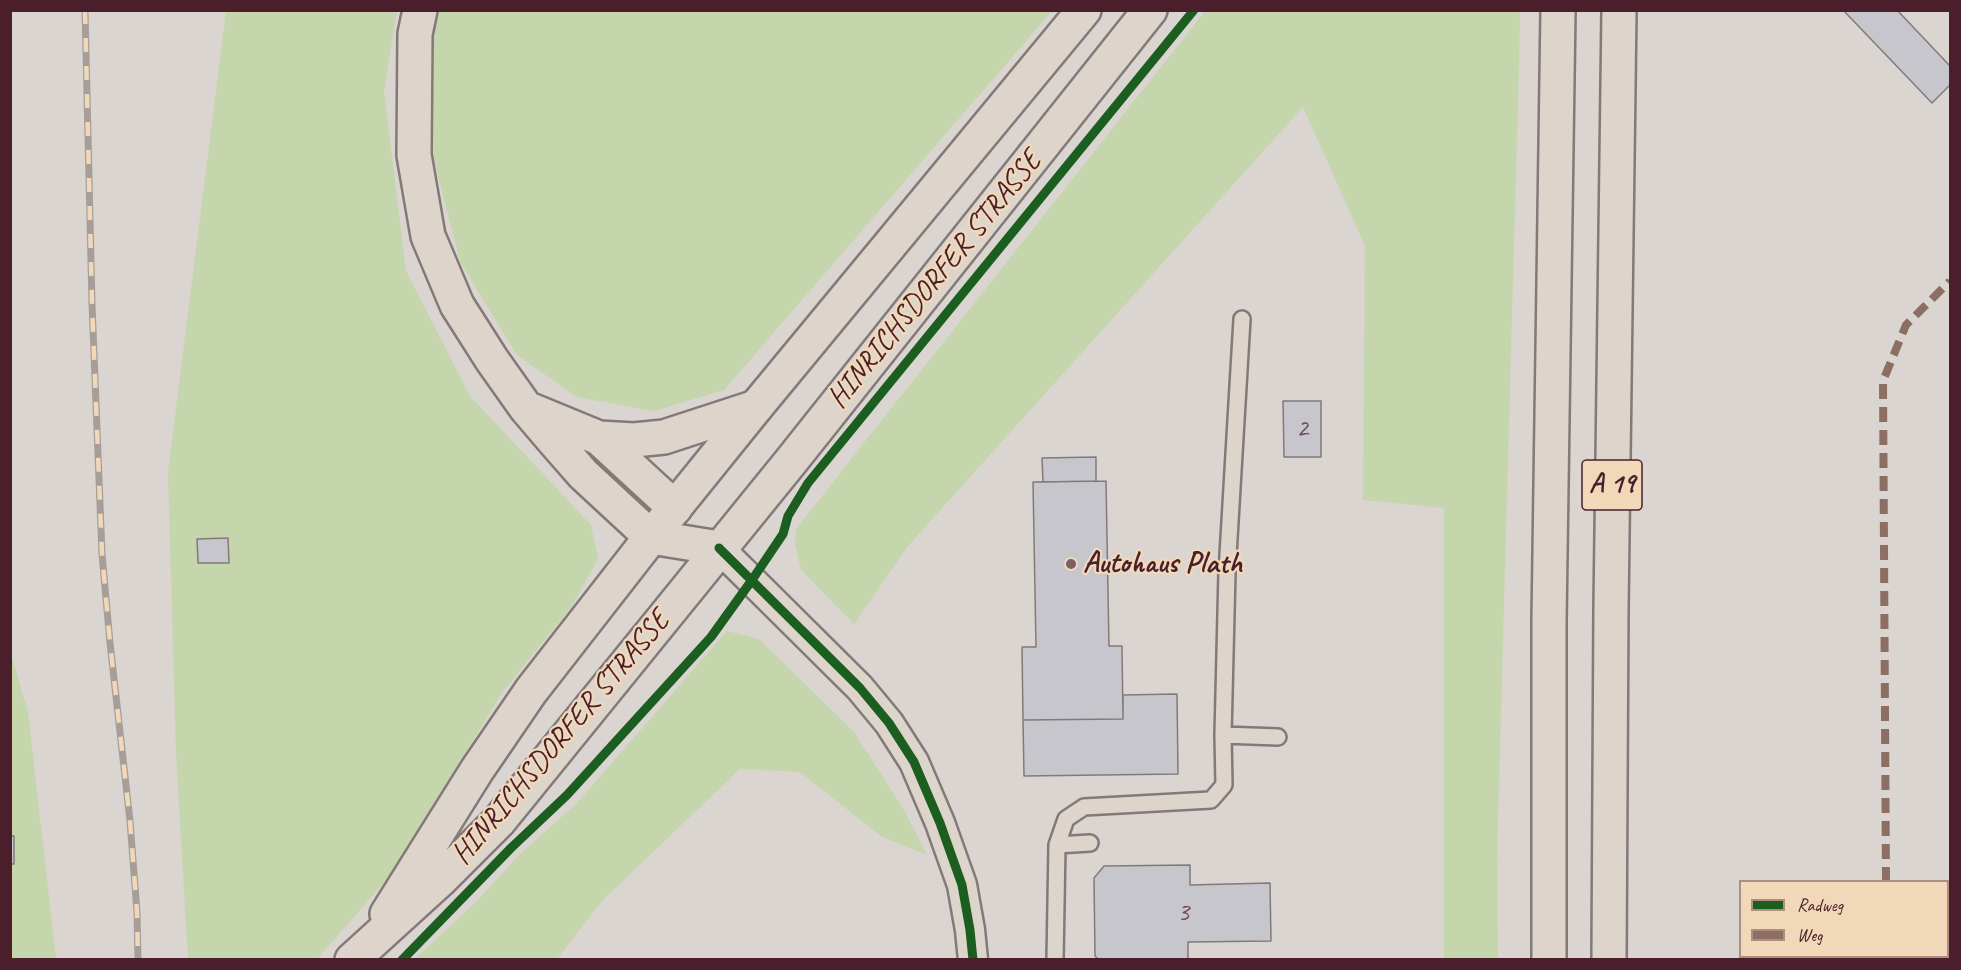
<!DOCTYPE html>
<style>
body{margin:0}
#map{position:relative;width:1961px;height:970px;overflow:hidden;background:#dad5d0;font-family:Caveat,sans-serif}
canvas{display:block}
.frame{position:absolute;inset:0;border:12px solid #4a1f2b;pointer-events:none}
.legend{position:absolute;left:1739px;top:880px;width:210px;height:78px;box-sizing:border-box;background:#f0d8b8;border:2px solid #ae8e80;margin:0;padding:8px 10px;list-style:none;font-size:18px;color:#4a1f2b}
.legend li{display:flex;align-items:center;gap:12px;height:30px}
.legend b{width:30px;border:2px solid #ae8e80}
</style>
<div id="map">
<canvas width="1961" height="970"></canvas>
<div class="frame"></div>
<ul class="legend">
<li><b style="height:8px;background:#1b5e20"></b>Radweg</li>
<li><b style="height:8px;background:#8d6e63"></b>Weg</li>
</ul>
</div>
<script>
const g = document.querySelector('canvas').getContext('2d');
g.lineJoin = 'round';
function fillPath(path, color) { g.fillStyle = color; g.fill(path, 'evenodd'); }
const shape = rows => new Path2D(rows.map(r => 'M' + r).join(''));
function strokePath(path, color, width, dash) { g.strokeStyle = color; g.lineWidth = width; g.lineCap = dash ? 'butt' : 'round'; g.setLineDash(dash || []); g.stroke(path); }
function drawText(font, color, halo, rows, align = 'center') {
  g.font = font + ' Caveat,sans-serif'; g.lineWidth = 4.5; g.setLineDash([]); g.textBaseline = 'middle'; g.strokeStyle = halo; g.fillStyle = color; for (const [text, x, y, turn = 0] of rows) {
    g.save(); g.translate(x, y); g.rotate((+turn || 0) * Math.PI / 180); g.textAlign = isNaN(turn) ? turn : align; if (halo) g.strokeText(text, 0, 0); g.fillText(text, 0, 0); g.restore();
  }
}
fillPath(shape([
 [1206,10,1520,11,1519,65,1497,857,1498,959,1444,959,1444,508,1363,500,1365,246,1303,107,908,546,854,624,801,570,795,544,796,529],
 [226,11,397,11,384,91,406,271,470,396,591,525,598,559,572,606,502,693,389,877,317,959,188,960,176,753,168,472],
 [439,11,439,10,1052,11,724,390,654,411,577,397,517,355,460,262,434,160,433,40],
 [727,631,759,639,854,732,904,810,927,855,882,837,800,772,740,769,603,900,557,959,415,959,479,899,518,856,577,803],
 [10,651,28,712,56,959,11,959]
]), '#c5d5ac');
const building = shape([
 [1843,10,1897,10,1950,66,1950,85,1932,103,1843,10],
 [1283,401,1321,401,1321,457,1284,457,1283,401],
 [1096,457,1096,481,1043,482,1042,458,1096,457],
 [1106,481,1109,646,1122,646,1123,719,1023,720,1022,647,1036,647,1033,482,1106,481],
 [228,538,229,563,198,563,197,539,228,538],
 [1177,694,1178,774,1024,776,1023,720,1123,719,1123,695,1177,694],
 [10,836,14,836,14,864,10,864,10,836],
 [1190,865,1190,885,1270,883,1271,941,1188,942,1188,960,1099,960,1095,956,1094,878,1104,866,1190,865]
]);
fillPath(building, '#c7c6cd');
strokePath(building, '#837979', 1.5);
const lane = shape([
 [1223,735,1278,737],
 [1057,845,1090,843],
 [1055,960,1057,845,1066,819,1084,807,1211,800,1224,785,1223,735,1227,572,1242,319]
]);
const street = shape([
 [719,548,860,688,889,723,914,762,940,823,962,885,970,930,973,960]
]);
const secondary = shape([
 [651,537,719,548],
 [387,914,477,770,531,691,651,537,756,407,1084,10],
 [352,960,440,880,499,821,792,460,1150,10]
]);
const highway = shape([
 [420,10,415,34,414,155,428,236,457,305,492,360,526,408,555,442,583,474,651,537],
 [531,410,599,438,634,440,664,437,756,407],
 [599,438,675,508],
 [1549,960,1549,621,1558,10],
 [1609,960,1611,608,1619,10]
]);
strokePath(lane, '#837979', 20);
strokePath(street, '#837979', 33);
strokePath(secondary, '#837979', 38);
strokePath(highway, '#837979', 38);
strokePath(lane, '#ddd5cb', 15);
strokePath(street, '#ddd5cb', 28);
strokePath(secondary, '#ddd5cb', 33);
strokePath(highway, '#ddd5cb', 33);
const rail = shape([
 [85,10,92,304,102,554,110,643,130,821,137,912,138,960]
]);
strokePath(rail, '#a89e99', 7);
strokePath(rail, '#f0d8b8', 4.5, [14]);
strokePath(shape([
 [1886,882,1883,381,1906,325,1950,281],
 [1888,956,1888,960]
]), '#8d6e63', 8, [15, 8]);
strokePath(shape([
 [719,548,860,688,889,723,914,762,940,823,962,885,970,930,973,960],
 [402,960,511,848,567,795,711,637,752,580,783,534,788,516,808,483,1194,10]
]), '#1b5e20', 9);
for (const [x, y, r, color] of [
 [1071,564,6,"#7c5f65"]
]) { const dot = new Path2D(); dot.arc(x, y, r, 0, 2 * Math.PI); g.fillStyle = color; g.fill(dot); strokePath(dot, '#f0d8b8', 2); }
drawText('27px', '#6c4c57', null, [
 ["2",1302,429],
 ["3",1183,913]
]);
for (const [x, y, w] of [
 [1612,485,60]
]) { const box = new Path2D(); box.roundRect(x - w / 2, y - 25, w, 50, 4.5); g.fillStyle = '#f0d8b8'; g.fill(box); strokePath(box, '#4a1f2b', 1.5); }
drawText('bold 28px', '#4a1f2b', null, [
 ["A 19",1612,485]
]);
drawText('30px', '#4a1f2b', '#f0d8b8', [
 ["HINRICHSDORFER STRASSE",935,280,-51],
 ["HINRICHSDORFER STRASSE",561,738,-50]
]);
drawText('bold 30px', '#4a1f2b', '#f0d8b8', [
 ["Autohaus Plath",1083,564]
], 'left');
</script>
